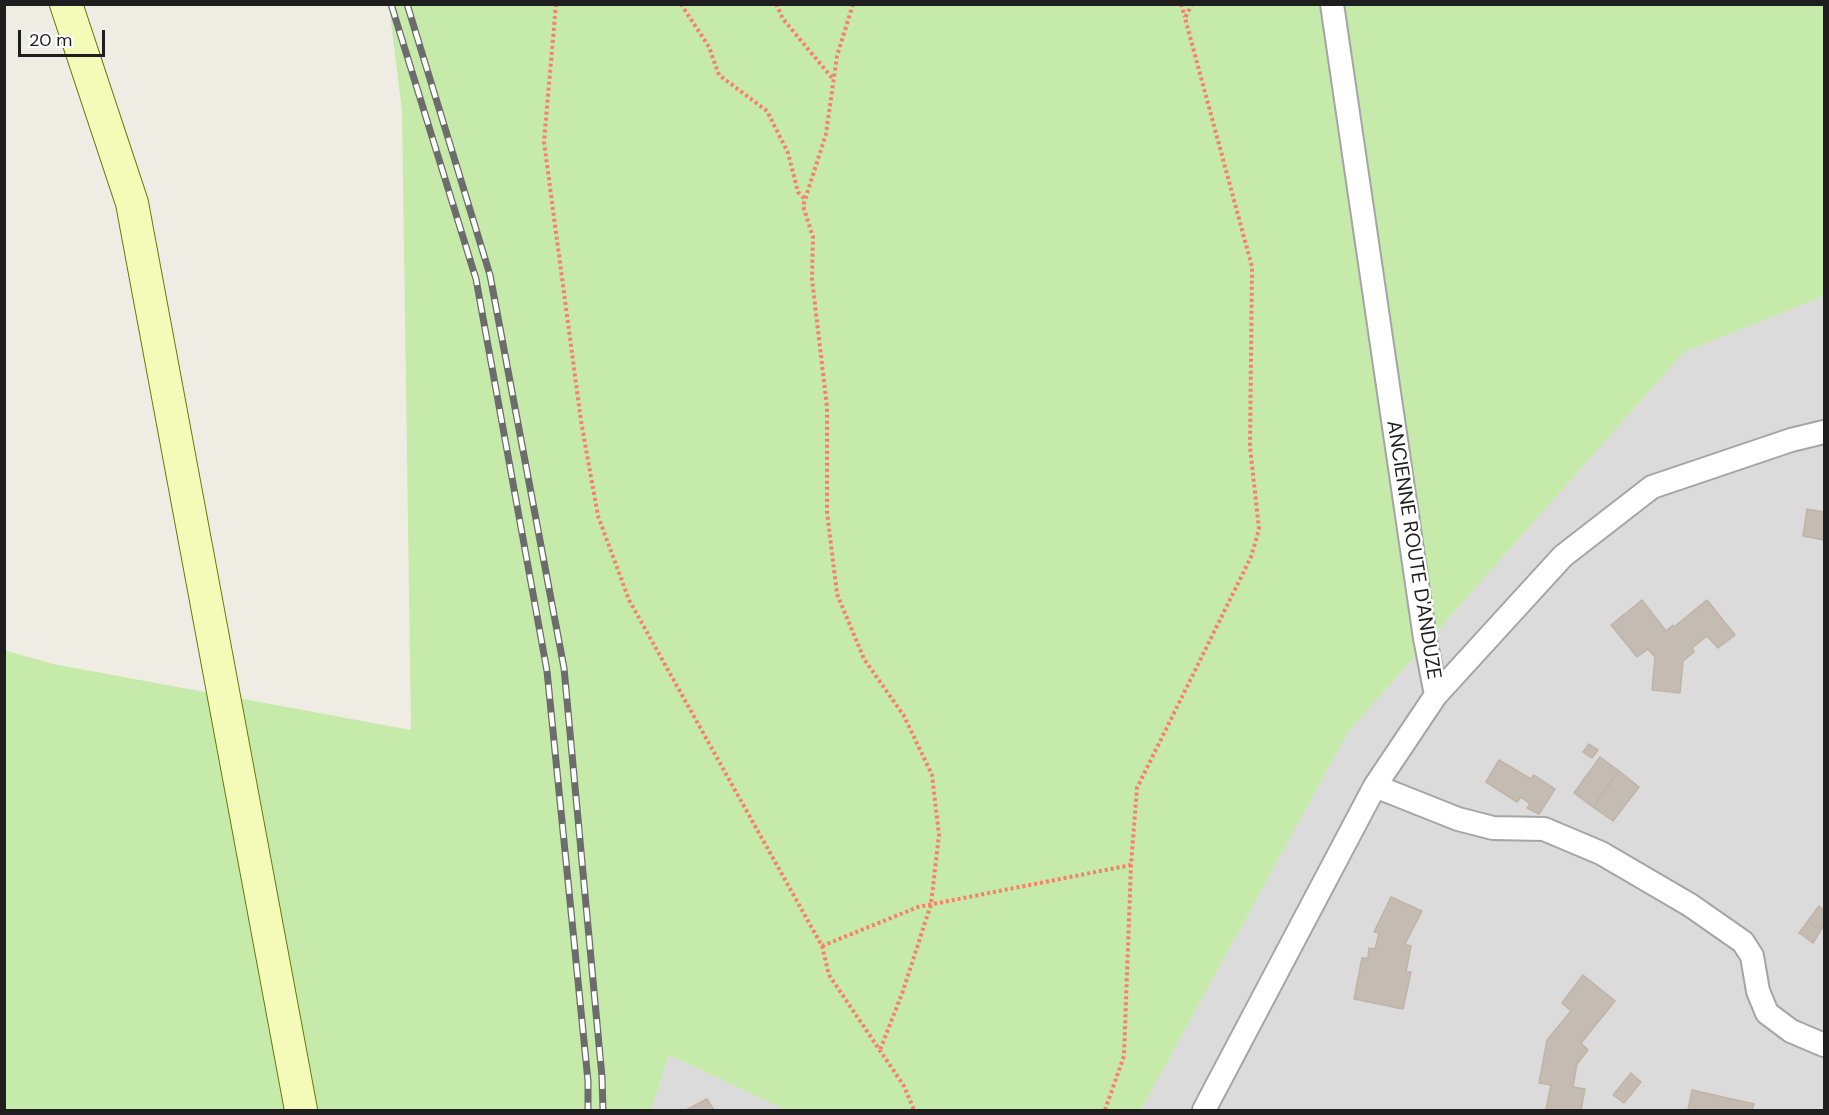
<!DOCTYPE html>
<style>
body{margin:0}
#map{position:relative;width:1829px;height:1115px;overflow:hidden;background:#efece4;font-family:"DM Sans",sans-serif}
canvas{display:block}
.frame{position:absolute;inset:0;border:6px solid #1e1e1e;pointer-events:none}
.scale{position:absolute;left:18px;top:30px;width:87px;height:27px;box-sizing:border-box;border:3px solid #1e1e1e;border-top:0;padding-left:8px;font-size:18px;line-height:21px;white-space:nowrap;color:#1e1e1e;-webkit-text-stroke:4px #fff;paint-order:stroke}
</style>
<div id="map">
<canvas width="1829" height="1115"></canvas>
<div class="frame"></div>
<div class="scale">20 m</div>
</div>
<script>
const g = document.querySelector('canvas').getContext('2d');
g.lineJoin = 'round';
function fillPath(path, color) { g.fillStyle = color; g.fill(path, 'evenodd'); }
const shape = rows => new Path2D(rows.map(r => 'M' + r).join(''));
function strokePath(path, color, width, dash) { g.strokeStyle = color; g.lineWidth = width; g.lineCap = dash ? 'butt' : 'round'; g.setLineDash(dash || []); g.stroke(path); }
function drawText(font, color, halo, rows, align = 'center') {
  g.font = font + ' "DM Sans",sans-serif'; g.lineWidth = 5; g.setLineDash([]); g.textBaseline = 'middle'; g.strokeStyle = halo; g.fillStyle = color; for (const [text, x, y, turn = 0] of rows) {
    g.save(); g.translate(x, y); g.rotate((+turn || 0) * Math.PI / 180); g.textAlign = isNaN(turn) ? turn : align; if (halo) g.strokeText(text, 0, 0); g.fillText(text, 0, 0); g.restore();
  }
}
fillPath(shape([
 [1824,296,1824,1110,1141,1110,1348,732,1684,352],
 [669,1055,786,1110,651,1110]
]), '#dcdbdb');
fillPath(shape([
 [389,5,1824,5,1824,296,1684,352,1348,732,1141,1110,786,1110,669,1055,651,1110,5,1110,4,650,53,664,411,730,402,112]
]), '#c6eaa9');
const building = shape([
 [1807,509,1824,512,1824,540,1803,536,1807,509],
 [1642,600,1666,631,1673,625,1674,627,1707,600,1735,635,1718,648,1707,636,1692,648,1694,652,1683,661,1680,693,1652,690,1655,657,1648,649,1637,657,1611,625,1642,600],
 [1589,744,1598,750,1592,758,1583,752,1589,744],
 [1600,757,1619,771,1593,807,1574,793,1600,757],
 [1499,760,1531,779,1534,775,1555,789,1539,814,1527,808,1530,804,1521,797,1517,802,1486,782,1499,760],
 [1619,771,1639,787,1613,821,1593,807,1619,771],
 [1391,897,1422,911,1405,944,1411,946,1406,972,1411,972,1403,1009,1354,999,1362,958,1368,958,1369,948,1375,949,1379,933,1374,932,1391,897],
 [1819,906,1824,910,1824,924,1821,930,1808,921,1819,906],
 [1808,921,1821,930,1813,943,1799,933,1808,921],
 [1583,975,1615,1001,1581,1043,1588,1050,1577,1064,1573,1087,1585,1089,1581,1110,1548,1110,1546,1109,1551,1085,1539,1083,1547,1040,1571,1011,1562,1003,1583,975],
 [1631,1073,1641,1082,1624,1103,1613,1095,1631,1073],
 [1692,1090,1754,1104,1752,1110,1688,1110,1692,1090],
 [707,1099,714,1110,686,1110,707,1099]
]);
fillPath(building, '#c4bbb3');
strokePath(building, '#c1b3a6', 1.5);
const minor = shape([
 [1332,4,1425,638,1436,695],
 [1375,786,1458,819,1493,828,1544,829,1601,853,1690,905,1743,942,1752,956,1758,991,1767,1013,1791,1031,1824,1045],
 [1204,1110,1375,786,1436,695,1563,556,1652,487,1791,440,1824,432]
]);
const secondary = shape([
 [66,4,132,203,301,1110]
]);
strokePath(minor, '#a5a5a5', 26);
strokePath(secondary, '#657604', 34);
strokePath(shape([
 [556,4,544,142,581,421,598,516,629,600,822,946,829,975,904,1086,914,1110],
 [681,4,709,47,719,75,767,111,788,153,798,192,805,199],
 [776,4,783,19,833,79],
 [853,4,837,56,826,134,803,206,813,237,812,279,827,407,827,512,837,594,864,659,904,716,932,775,939,835,931,904,903,991,880,1050],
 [1181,4,1185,17],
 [822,946,918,907,1131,865],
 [1105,1110,1124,1056,1131,865,1137,788,1251,557,1259,529,1250,447,1252,267,1185,18,1192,4]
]), '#fb7e69', 4, [3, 3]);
strokePath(minor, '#fff', 22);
strokePath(secondary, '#f4fab7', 32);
const rail = shape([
 [391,4,476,279,547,671,588,1081,588,1110],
 [407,4,490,275,564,668,602,1077,603,1110]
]);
strokePath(rail, '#6c6c6c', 7);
strokePath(rail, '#fff', 4.5, [14]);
drawText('20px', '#1e1e1e', '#fff', [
 ["ANCIENNE ROUTE D'ANDUZE",1413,550,81]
]);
</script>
